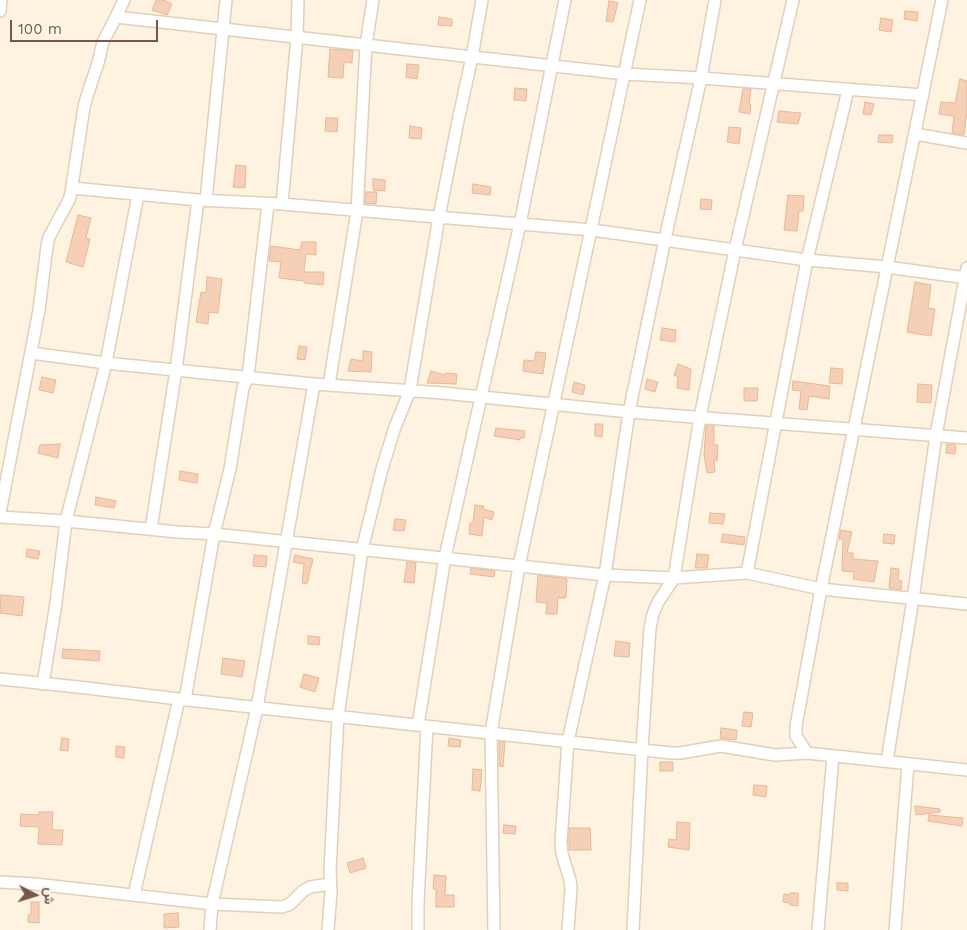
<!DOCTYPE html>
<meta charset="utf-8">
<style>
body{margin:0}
#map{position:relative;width:967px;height:930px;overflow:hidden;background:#fef3e0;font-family:"Work Sans",Vazirmatn,sans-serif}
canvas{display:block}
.north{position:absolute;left:10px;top:870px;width:50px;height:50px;-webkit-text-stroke:4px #fff6e8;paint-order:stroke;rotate:95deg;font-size:14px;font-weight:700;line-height:20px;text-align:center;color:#765846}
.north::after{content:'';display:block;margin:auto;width:18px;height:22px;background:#765846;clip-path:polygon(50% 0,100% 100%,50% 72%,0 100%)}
.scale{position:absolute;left:10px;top:20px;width:148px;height:22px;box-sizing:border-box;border:2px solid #765846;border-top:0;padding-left:6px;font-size:15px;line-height:18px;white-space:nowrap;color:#765846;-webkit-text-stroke:4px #fff6e8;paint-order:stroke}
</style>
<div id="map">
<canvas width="967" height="930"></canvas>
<div class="north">ش</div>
<div class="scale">100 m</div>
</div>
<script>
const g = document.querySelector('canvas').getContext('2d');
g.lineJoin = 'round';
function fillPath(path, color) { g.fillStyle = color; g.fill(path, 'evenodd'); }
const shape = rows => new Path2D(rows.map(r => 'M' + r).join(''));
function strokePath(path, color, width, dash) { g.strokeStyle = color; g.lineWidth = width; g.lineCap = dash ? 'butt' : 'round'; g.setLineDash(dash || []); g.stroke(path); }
const building = shape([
 [156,0,164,0,172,4,167,15,152,10,156,0],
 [609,1,618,3,613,22,606,21,609,1],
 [905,11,918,12,917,21,904,19,905,11],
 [439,17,452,19,452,26,438,25,439,17],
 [881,18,893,20,891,32,879,30,881,18],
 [330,49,353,51,352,63,344,62,343,78,328,77,330,49],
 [407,64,419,65,417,79,406,77,407,64],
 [960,79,967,81,967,111,964,135,952,133,954,116,939,114,941,102,955,103,960,79],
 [515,88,527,89,526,101,514,100,515,88],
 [743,89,751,89,749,104,751,105,750,114,739,112,743,89],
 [865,102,874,104,871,115,863,114,865,102],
 [779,111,801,113,798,124,777,122,779,111],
 [326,118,338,118,337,132,325,131,326,118],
 [410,126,422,128,421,139,409,138,410,126],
 [729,127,741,128,739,144,727,142,729,127],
 [879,135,893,135,892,143,878,142,879,135],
 [236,165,246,166,245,188,233,187,236,165],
 [373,179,385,180,385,191,373,190,373,179],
 [473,184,491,187,490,195,472,193,473,184],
 [366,192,377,192,376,204,365,203,366,192],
 [788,195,804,196,803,211,799,211,797,231,784,230,788,195],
 [701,199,712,200,711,210,700,209,701,199],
 [78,215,91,218,86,238,90,239,83,267,66,262,78,215],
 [302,242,316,242,316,255,306,254,304,272,324,272,323,285,304,283,304,281,279,278,281,262,269,261,271,246,300,250,302,242],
 [207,277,222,279,218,313,209,312,208,324,196,322,201,292,206,293,207,277],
 [915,282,931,285,928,308,935,309,931,336,907,332,915,282],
 [662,328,676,330,675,342,660,340,662,328],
 [299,346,307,347,305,360,297,359,299,346],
 [363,351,372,352,371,372,348,371,351,359,363,361,363,351],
 [536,352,546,353,543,374,523,371,524,360,534,361,536,352],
 [678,364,691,369,689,390,677,388,678,377,674,375,678,364],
 [831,368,843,369,842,384,829,383,831,368],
 [431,371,445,375,445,373,457,374,456,384,427,383,431,371],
 [42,377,56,380,53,393,39,390,42,377],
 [647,379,658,382,655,392,645,389,647,379],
 [793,381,830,386,829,399,809,396,807,410,799,409,801,391,792,390,793,381],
 [574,382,585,385,583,395,572,392,574,382],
 [918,384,932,385,931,403,917,402,918,384],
 [744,388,758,388,757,401,744,401,744,388],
 [595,424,603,424,602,437,595,436,595,424],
 [706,426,714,426,714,445,718,445,717,461,714,460,715,472,707,473,704,455,706,426],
 [496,428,525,431,524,438,520,438,520,440,494,436,496,428],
 [60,444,58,458,38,453,40,445,60,444],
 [947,444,956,445,955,454,946,453,947,444],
 [180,471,198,474,197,483,179,480,180,471],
 [96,497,116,501,114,508,95,505,96,497],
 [475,505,484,506,483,509,494,512,492,520,484,517,482,536,469,534,470,523,473,523,475,505],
 [710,513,725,514,723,524,709,523,710,513],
 [395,519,406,520,404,531,393,530,395,519],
 [841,530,852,532,847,553,853,553,853,559,878,561,874,582,853,579,854,572,842,571,843,539,839,539,841,530],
 [723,534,745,537,744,545,721,542,723,534],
 [884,534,895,535,894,544,883,543,884,534],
 [27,549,40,551,38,559,26,557,27,549],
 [697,554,709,555,707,568,695,568,697,554],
 [254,555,267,556,266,567,253,566,254,555],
 [295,555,313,559,307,584,302,583,304,564,293,562,295,555],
 [407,562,416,563,414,583,404,582,407,562],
 [471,568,495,571,494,577,470,574,471,568],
 [891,568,899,569,898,580,902,581,901,590,889,588,891,568],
 [538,575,567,579,566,598,558,598,557,614,546,614,547,603,536,602,538,575],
 [1,595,24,597,22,616,0,613,1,595],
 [308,636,320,637,319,645,308,644,308,636],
 [616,641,630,643,629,657,614,656,616,641],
 [63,649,100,651,99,661,62,658,63,649],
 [223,658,245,661,242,677,221,674,223,658],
 [304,674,319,678,315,692,300,687,304,674],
 [744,712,753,713,751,727,742,726,744,712],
 [721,728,737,730,736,740,720,738,721,728],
 [62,738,69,739,68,751,60,750,62,738],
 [449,738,461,740,460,747,448,746,449,738],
 [499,742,505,742,503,767,499,766,499,742],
 [116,746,125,747,124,758,116,757,116,746],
 [660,762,673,762,673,771,660,771,660,762],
 [473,769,482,770,480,791,472,790,473,769],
 [754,785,767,786,766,797,753,795,754,785],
 [915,806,940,809,940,812,916,815,915,806],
 [39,812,53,812,52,830,63,830,62,845,38,844,39,827,20,826,21,814,39,815,39,812],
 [929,815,963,818,962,826,928,821,929,815],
 [677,822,690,823,689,850,668,847,669,839,676,840,677,822],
 [504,825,516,826,515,834,503,833,504,825],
 [569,828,590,828,591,850,569,850,569,828],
 [363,858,366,868,350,873,347,863,363,858],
 [434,875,446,876,445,895,454,895,454,907,436,907,436,889,433,889,434,875],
 [837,883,848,883,848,891,837,890,837,883],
 [790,893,798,893,798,906,790,905,790,903,783,902,784,894,790,895,790,893],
 [31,902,39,902,39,923,28,922,28,915,31,915,31,902],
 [178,913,179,927,164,928,164,914,178,913]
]);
fillPath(building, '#f5d0b6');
strokePath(building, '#e9b795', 1);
const street = shape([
 [0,11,1,0],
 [116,17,625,74,701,78,923,95],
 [915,134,967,143],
 [72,188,198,200,282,204,592,230,807,260,887,267,967,278],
 [206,200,226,0],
 [282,204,297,37,298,0],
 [31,353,106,363,314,384,443,393,629,412,967,438],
 [329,385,357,211,366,45,373,0],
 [0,513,39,310,47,246,49,237,69,200,71,193,84,107,87,96,98,63,103,42,116,17,124,0],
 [0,517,66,521,178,532,214,534,605,575,674,578,700,417,735,250,793,0],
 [151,529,176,370,198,200],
 [747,573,807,260,848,90],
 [0,679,78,687,179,699,671,753,680,753,721,746,775,755,807,753,967,770],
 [43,684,56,603,66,521,106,363,138,195],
 [185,700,214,534,230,469,243,388,248,377,268,204],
 [418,725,445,557,520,224,565,0],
 [807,753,796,736,796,726,821,589,967,604],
 [887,761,913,599,936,435,967,268],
 [0,882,35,884,212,904,282,907,290,904,303,891,310,887,330,884],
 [134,895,179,699],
 [210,930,212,904,257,708,314,384],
 [328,930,331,892,330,870,338,716,362,550,382,469,395,427,410,390,439,217,458,121,472,57,482,0],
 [418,930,418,902,427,726],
 [494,930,491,733,519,566,640,0],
 [568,930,571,888,570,880,562,854,561,842,568,741,605,575,629,412,665,239,701,78,715,0],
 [633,930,642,749,650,628,653,614,658,602,674,578,747,573,821,589,942,0],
 [818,930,833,756],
 [895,930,908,764]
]);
strokePath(street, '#e2cfbb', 14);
strokePath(street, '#fff', 11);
</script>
